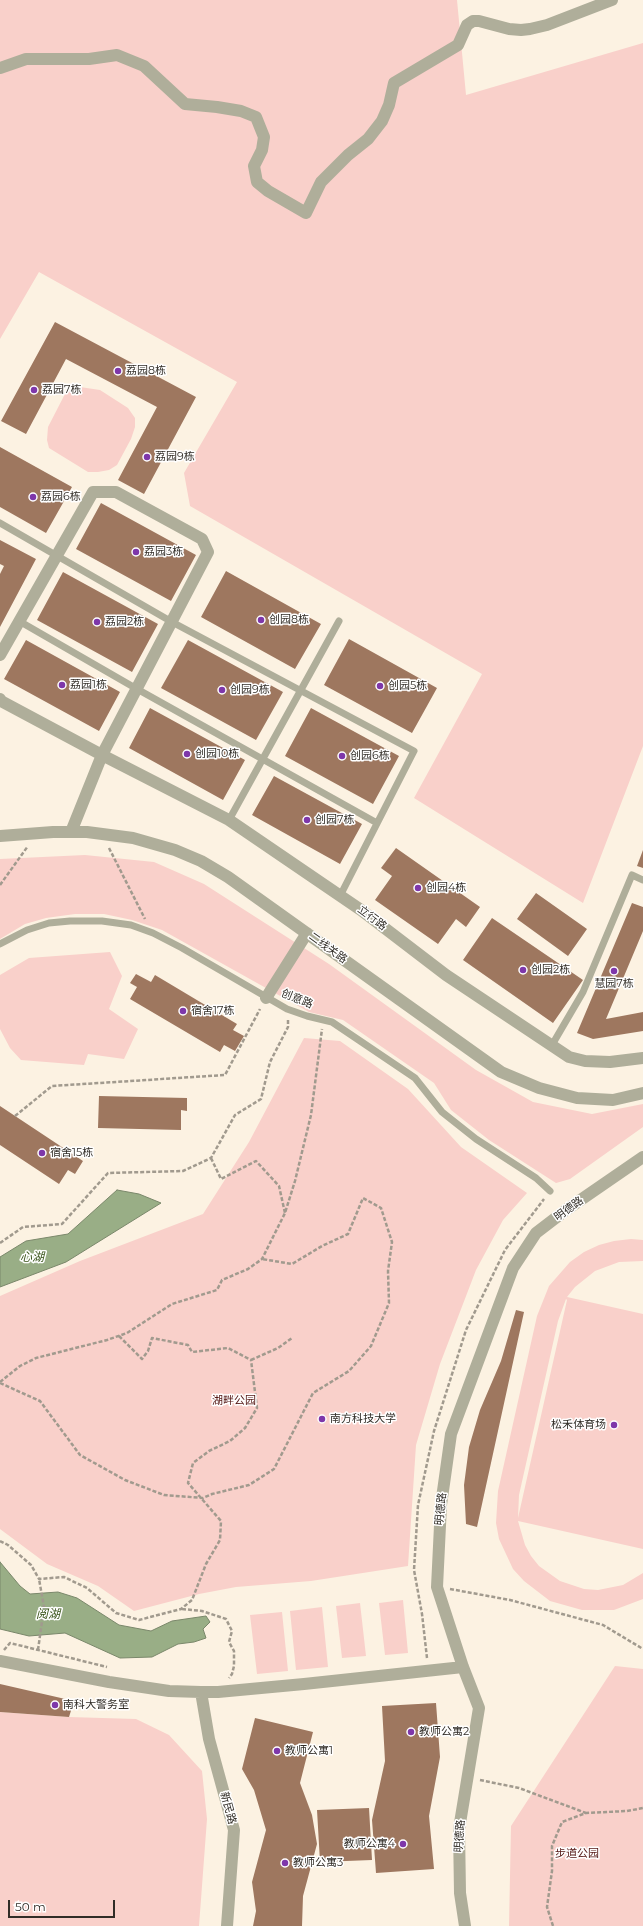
<!DOCTYPE html>
<meta charset="utf-8">
<style>
body{margin:0}
#map{position:relative;width:643px;height:1926px;overflow:hidden;background:#fcf2e2;font-family:Montserrat,sans-serif}
canvas{display:block}
.scale{position:absolute;left:8px;top:1900px;width:107px;height:18px;box-sizing:border-box;border:2px solid #312d27;border-top:0;padding-left:5px;font-size:12px;line-height:14px;white-space:nowrap;color:#312d27;-webkit-text-stroke:3px #fff;paint-order:stroke}
</style>
<div id="map">
<canvas width="643" height="1926"></canvas>
<div class="scale">50 m</div>
</div>
<script>
const g = document.querySelector('canvas').getContext('2d');
g.lineJoin = 'round';
function fillPath(path, color) { g.fillStyle = color; g.fill(path, 'evenodd'); }
const shape = rows => new Path2D(rows.map(r => 'M' + r).join(''));
function strokePath(path, color, width, dash) { g.strokeStyle = color; g.lineWidth = width; g.lineCap = dash ? 'butt' : 'round'; g.setLineDash(dash || []); g.stroke(path); }
function drawText(font, color, halo, rows, align = 'center') {
  g.font = font + ' Montserrat,"Noto Sans SC",sans-serif'; g.lineWidth = 3; g.setLineDash([]); g.textBaseline = 'middle'; g.strokeStyle = halo; g.fillStyle = color; for (const [text, x, y, turn = 0] of rows) {
    g.save(); g.translate(x, y); g.rotate((+turn || 0) * Math.PI / 180); g.textAlign = isNaN(turn) ? turn : align; if (halo) g.strokeText(text, 0, 0); g.fillText(text, 0, 0); g.restore();
  }
}
fillPath(shape([
 [0,0,457,0,466,95,643,43,643,746,583,903,414,798,482,674,190,506,184,473,237,382,39,272,0,339],
 [80,387,100,390,128,408,135,418,135,427,131,439,117,465,109,470,98,472,88,472,49,448,47,440,48,427,66,392],
 [85,855,154,862,204,884,329,964,476,1070,533,1102,592,1114,643,1104,643,1127,570,1179,556,1183,489,1140,451,1110,434,1083,343,1020,309,1012,162,930,132,920,104,914,75,914,46,918,25,924,0,939,0,859],
 [110,952,122,976,109,1009,138,1029,124,1059,88,1054,84,1065,21,1060,10,1048,0,1029,0,975,29,958],
 [304,1038,340,1041,408,1089,461,1147,527,1193,503,1220,476,1270,440,1364,416,1445,408,1566,311,1581,236,1587,199,1594,134,1611,98,1586,47,1564,0,1529,0,1296,80,1261,203,1214,249,1142],
 [631,1239,643,1240,643,1261,619,1262,595,1271,575,1287,567,1297,643,1314,643,1549,518,1521,525,1545,531,1556,539,1566,560,1581,584,1589,598,1590,623,1585,643,1573,643,1599,614,1610,582,1610,550,1601,524,1581,513,1569,499,1539,496,1523,498,1491,537,1316,549,1286,570,1262,584,1252,599,1245,614,1241],
 [566,1299,567,1300,518,1518,519,1495,558,1321],
 [403,1600,408,1653,385,1655,379,1603],
 [360,1603,366,1656,342,1658,336,1606],
 [322,1607,328,1667,296,1670,290,1611],
 [282,1612,288,1671,257,1674,250,1615],
 [615,1666,643,1669,643,1926,509,1926,511,1826],
 [0,1712,69,1717,136,1719,169,1735,202,1771,207,1819,199,1926,0,1926]
]), '#f9d0ca');
const water = shape([
 [117,1190,139,1194,161,1203,66,1262,0,1287,0,1257,26,1241,68,1234,117,1190],
 [0,1562,20,1586,30,1594,58,1592,77,1598,119,1625,151,1631,172,1621,206,1616,210,1622,203,1629,206,1638,194,1642,178,1644,152,1657,120,1658,65,1633,29,1636,0,1629,0,1562]
]);
fillPath(water, '#99ae86');
strokePath(water, '#7a876a', 1);
fillPath(shape([
 [55,322,196,397,144,494,118,480,157,407,66,359,26,434,1,421],
 [0,447,72,487,46,533,0,507],
 [101,503,196,555,171,601,76,549],
 [0,540,36,559,0,627,0,574,4,566,0,564],
 [226,571,321,624,295,669,201,617],
 [63,572,158,624,132,672,37,620],
 [349,639,437,688,412,733,324,685],
 [26,640,120,692,99,731,4,679],
 [188,640,283,692,256,740,161,688],
 [150,708,245,760,223,800,129,748],
 [311,708,399,756,373,804,285,756],
 [274,776,362,824,340,864,252,815],
 [396,848,480,907,466,927,456,919,438,944,375,900,392,876,381,868],
 [643,850,643,868,637,866],
 [536,893,587,929,568,956,517,919],
 [632,903,643,907,643,931,606,1019,643,1012,643,1031,593,1039,577,1033],
 [492,918,583,980,553,1023,463,960],
 [136,974,151,982,155,975,237,1024,233,1030,244,1036,235,1051,224,1045,220,1052,130,999,137,987,130,983],
 [99,1096,187,1098,187,1111,181,1110,181,1130,98,1128],
 [0,1106,83,1161,75,1174,68,1170,59,1184,0,1145],
 [516,1310,524,1312,477,1527,466,1524,464,1485,469,1447,480,1410,501,1361],
 [0,1684,74,1701,69,1717,0,1712],
 [436,1703,440,1757,429,1816,434,1869,376,1873,372,1820,385,1761,382,1706],
 [255,1718,313,1732,300,1783,312,1815,317,1844,303,1896,302,1926,253,1926,256,1911,252,1882,266,1830,254,1790,242,1769],
 [369,1808,372,1860,320,1862,317,1810]
]), '#9e775f');
strokePath(shape([
 [109,848,145,919],
 [0,885,28,846],
 [15,1116,52,1086,225,1075,260,1009],
 [211,1158,221,1179,256,1161,279,1186,285,1213],
 [0,1243,23,1227,62,1224,108,1173,183,1171,211,1158,235,1115,261,1099,270,1062,288,1027,288,1019],
 [119,1336,142,1359,148,1351,152,1338,188,1345,192,1352,228,1348,251,1360],
 [251,1360,278,1348,292,1338],
 [0,1382,20,1366,36,1358,107,1340,127,1333,172,1304,217,1290,222,1280,248,1269,262,1259,285,1213,295,1181,311,1115,322,1029],
 [0,1383,40,1401,80,1455,125,1480,164,1495,203,1498,212,1494,249,1485,274,1469,313,1393,349,1371,371,1346,389,1303,388,1271,392,1242,381,1208,363,1198,348,1234,322,1246,292,1264,262,1259],
 [0,1541,8,1545,31,1565,39,1579,64,1577,87,1588,116,1613,139,1620,181,1609,192,1600,206,1564,220,1540,221,1521,188,1483,193,1463,209,1451,230,1441,245,1428,257,1408,251,1360],
 [450,1589,510,1600,603,1625,643,1649],
 [182,1609,202,1611,226,1619,232,1631,229,1642,234,1651,234,1666,232,1674,229,1678],
 [4,1650,10,1643,107,1667],
 [38,1650,44,1607,39,1579],
 [427,1658,422,1614,414,1570,418,1505,434,1431,466,1330,505,1250,544,1199],
 [480,1780,519,1788,586,1813],
 [553,1926,547,1907,552,1871,552,1846,562,1822,586,1813,627,1811,643,1808]
]), '#a19a8e', 2.5, [4, 2]);
strokePath(shape([
 [0,523,172,622,414,751,340,896],
 [19,621,137,689,377,823],
 [229,820,339,621],
 [0,944,27,930,49,923,70,921,102,921,131,925,153,933,182,948,287,1009,307,1016,332,1022,415,1078,442,1112,476,1139,536,1178,550,1191],
 [552,1045,583,992,632,875,643,880]
]), '#afae9a', 7);
strokePath(shape([
 [0,68,26,59,89,59,117,55,144,66,185,104,217,107,241,111,256,117,264,137,262,150,254,166,257,182,268,191,306,213,321,182,348,155,368,139,382,121,389,105,394,83,458,45,467,25,473,21,479,21,509,29,521,30,530,29,547,25,612,0],
 [0,655,93,492,116,492,202,539,208,552,102,755,71,832],
 [0,699,1,701,102,755,229,820,361,910,446,975,569,1057,585,1061,610,1062,643,1058],
 [0,836,53,832,87,832,133,838,175,850,201,861,228,877,501,1072,539,1088,577,1098,613,1100,643,1093],
 [266,998,307,933],
 [0,1661,109,1682,169,1691,201,1692,218,1692,304,1684,463,1667],
 [201,1692,209,1739,234,1830,227,1926],
 [465,1926,460,1893,459,1829,479,1708,463,1667,437,1587,441,1505,451,1434,513,1268,536,1233,566,1210,643,1157]
]), '#afae9a', 12);
for (const [x, y, r, color] of [
 [118,371,4,"#7e37aa"],
 [34,390,4,"#7e37aa"],
 [147,457,4,"#7e37aa"],
 [33,497,4,"#7e37aa"],
 [136,552,4,"#7e37aa"],
 [261,620,4,"#7e37aa"],
 [97,622,4,"#7e37aa"],
 [62,685,4,"#7e37aa"],
 [380,686,4,"#7e37aa"],
 [222,690,4,"#7e37aa"],
 [187,754,4,"#7e37aa"],
 [342,756,4,"#7e37aa"],
 [307,820,4,"#7e37aa"],
 [418,888,4,"#7e37aa"],
 [523,970,4,"#7e37aa"],
 [614,971,4,"#7e37aa"],
 [183,1011,4,"#7e37aa"],
 [42,1153,4,"#7e37aa"],
 [322,1419,4,"#7e37aa"],
 [614,1425,4,"#7e37aa"],
 [55,1705,4,"#7e37aa"],
 [411,1732,4,"#7e37aa"],
 [277,1751,4,"#7e37aa"],
 [403,1844,4,"#7e37aa"],
 [285,1863,4,"#7e37aa"]
]) { const dot = new Path2D(); dot.arc(x, y, r, 0, 2 * Math.PI); g.fillStyle = color; g.fill(dot); strokePath(dot, '#fff', 1.5); }
drawText('11px', '#312d27', '#fff', [
 ["荔园8栋",126,371],
 ["荔园7栋",42,390],
 ["荔园9栋",155,457],
 ["荔园6栋",41,497],
 ["荔园3栋",144,552],
 ["创园8栋",269,620],
 ["荔园2栋",105,622],
 ["荔园1栋",70,685],
 ["创园5栋",388,686],
 ["创园9栋",230,690],
 ["创园10栋",195,754],
 ["创园6栋",350,756],
 ["创园7栋",315,820],
 ["创园4栋",426,888],
 ["创园2栋",531,970],
 ["慧园7栋",614,984,"center"],
 ["宿舍17栋",191,1011],
 ["宿舍15栋",50,1153],
 ["南方科技大学",330,1419],
 ["松禾体育场",606,1425,"right"],
 ["南科大警务室",63,1705],
 ["教师公寓2",419,1732],
 ["教师公寓1",285,1751],
 ["教师公寓4",395,1844,"right"],
 ["教师公寓3",293,1863]
], 'left');
drawText('11px', '#312d27', '#fff', [
 ["立行路",372,918,37],
 ["二线关路",328,948,36],
 ["创意路",297,999,22],
 ["明德路",569,1209,-36],
 ["明德路",441,1509,-84],
 ["新民路",228,1808,75],
 ["明德路",460,1836,-86]
]);
drawText('11px', '#521512', '#fff', [
 ["湖畔公园",234,1401],
 ["步道公园",577,1854]
]);
drawText('italic 12px', '#375217', '#fff', [
 ["心湖",32,1257],
 ["阅湖",48,1614]
]);
</script>
